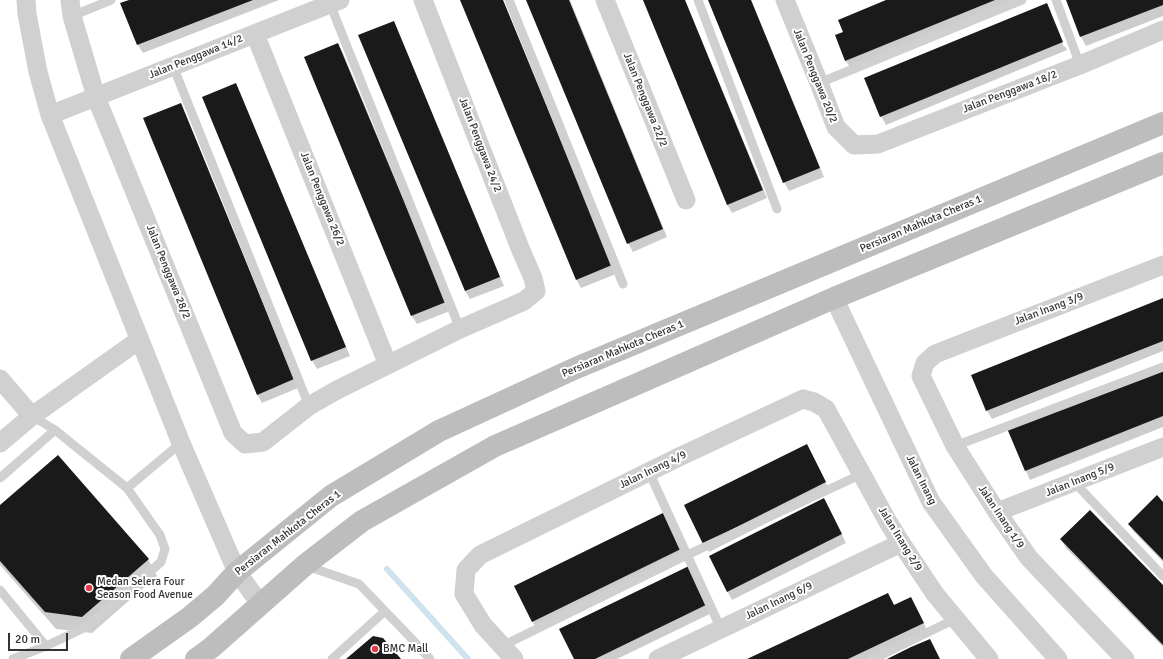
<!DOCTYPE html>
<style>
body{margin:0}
#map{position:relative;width:1163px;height:659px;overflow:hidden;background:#fff;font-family:Signika,sans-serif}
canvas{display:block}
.scale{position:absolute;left:8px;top:633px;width:60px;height:18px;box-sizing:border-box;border:2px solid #333;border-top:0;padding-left:5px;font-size:12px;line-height:14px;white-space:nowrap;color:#333;-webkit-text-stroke:3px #fff;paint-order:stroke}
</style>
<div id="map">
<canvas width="1163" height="659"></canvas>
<div class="scale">20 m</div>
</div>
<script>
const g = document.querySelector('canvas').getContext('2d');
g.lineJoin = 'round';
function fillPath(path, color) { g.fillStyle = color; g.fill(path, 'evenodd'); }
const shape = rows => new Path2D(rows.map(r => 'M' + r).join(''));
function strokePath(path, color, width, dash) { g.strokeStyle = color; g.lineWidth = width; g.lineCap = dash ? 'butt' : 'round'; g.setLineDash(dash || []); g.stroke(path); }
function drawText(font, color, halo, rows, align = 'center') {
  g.font = font + ' Signika,sans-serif'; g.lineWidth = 4; g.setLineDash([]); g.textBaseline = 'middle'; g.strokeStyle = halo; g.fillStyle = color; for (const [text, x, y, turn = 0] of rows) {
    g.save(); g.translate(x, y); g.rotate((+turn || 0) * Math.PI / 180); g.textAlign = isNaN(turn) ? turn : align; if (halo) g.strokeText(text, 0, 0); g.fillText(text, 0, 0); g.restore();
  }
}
fillPath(shape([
 [131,0,279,0,143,53,138,45,122,4],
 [462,0,503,0,616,274,581,288,576,279],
 [527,0,570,0,667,237,633,252,628,243],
 [643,0,685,0,767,198,732,213,727,204],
 [709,0,751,0,824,177,789,191,784,182],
 [889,0,1020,0,851,69,846,61,836,36,844,32],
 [1067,0,1163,0,1163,16,1086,46,1081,37],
 [1046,4,1051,11,1049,11,1064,47,1065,46,1067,50,886,125,881,116],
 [398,31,504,286,470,299,465,291],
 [338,44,343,53,450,311,417,324,412,316,305,58],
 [236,84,240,93,350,356,317,369,312,360],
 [180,104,185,113,298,388,262,403,257,394],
 [1163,299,1163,351,992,419,987,411,973,375],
 [1163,365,1163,427,1030,480,1026,471,1007,426],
 [807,445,830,491,709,552,704,543],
 [1163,503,1163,562,1134,532,1129,524],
 [0,507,148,559,157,576,92,633,56,629,0,565],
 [829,508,846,543,732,600,727,591],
 [667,512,689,556,537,630,515,587],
 [1061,539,1163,587,1163,647,1066,548],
 [690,566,714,612,617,659,575,659],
 [888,594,895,606,916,607,928,632,871,659,749,659]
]), '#0003');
strokePath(shape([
 [387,569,468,659]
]), '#cfe2ee', 6);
fillPath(shape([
 [129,0,253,0,137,45,120,3],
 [460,0,503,0,612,265,576,280],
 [526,0,569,0,663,229,627,244],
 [643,0,685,0,763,190,727,205],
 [708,0,751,0,820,168,783,183],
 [886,0,995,0,845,61,835,35,843,32,838,20],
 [1066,0,1163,0,1163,5,1080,37],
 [1047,3,1063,42,880,117,864,78],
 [394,21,500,277,465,291,358,35],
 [338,43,446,302,411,316,304,57],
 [236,83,346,347,311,361,202,97],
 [181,103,294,379,257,395,143,118],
 [1163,298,1163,341,986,411,971,375],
 [1163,363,1163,416,1025,471,1006,426],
 [807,444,826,482,703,544,684,505],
 [58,455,149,559,82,617,45,612,0,561,0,505],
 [1157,495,1163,502,1163,560,1128,524],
 [824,498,842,534,727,592,709,556],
 [1090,510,1163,585,1163,645,1060,539],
 [667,511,685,547,532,622,514,586],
 [691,565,710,603,595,659,574,659,559,629],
 [888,593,894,605,911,597,924,623,848,659,747,659],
 [373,636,383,638,401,659,346,659],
 [930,639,940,659,887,659,911,647]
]), '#1a1a1a');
strokePath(shape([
 [509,0,623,284],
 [698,0,777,209],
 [1056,0,1080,65],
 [330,4,460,329],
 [72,16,111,0],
 [173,66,309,406],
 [819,83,1022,0],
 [32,416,55,430,127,488],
 [955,446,1163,367],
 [649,472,721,629],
 [0,478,55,430],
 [1074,482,1163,576],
 [307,566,359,584,410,637,430,659],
 [0,590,46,646],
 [502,646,687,555,862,474],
 [13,659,46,646,88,626,161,562,165,549,160,535,127,488,181,443],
 [332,659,385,611],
 [873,659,955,619]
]), '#d0d0d0', 9);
strokePath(shape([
 [26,0,27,14,38,72,50,115,181,443,237,572,261,605],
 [70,0,72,16,96,97,233,433,245,444,263,442,309,406,337,390,460,329,524,301,536,291,533,278,520,248,423,0],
 [605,0,686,200],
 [785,0,819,83,836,127,854,145,878,144,1080,65,1163,30],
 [255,34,388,365],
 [50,115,340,0],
 [834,298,931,502,984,576,1058,659],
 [0,379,32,416],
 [0,443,32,416,139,340],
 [997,512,1163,447],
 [514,659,483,625,464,594,466,570,480,555,679,457,803,399,814,402,826,409,888,522,901,543,935,594,989,659],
 [658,659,901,543],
 [1125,659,1029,558,997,512,955,446,921,376,925,363,935,354,1163,265]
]), '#d0d0d0', 19);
strokePath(shape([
 [131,659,190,617,215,596,237,572,331,496,439,431,576,368,1163,123],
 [196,659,211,648,305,565,362,521,495,446,834,298,1163,163]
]), '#bdbdbd', 22);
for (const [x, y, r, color] of [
 [89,588,4,"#e63946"],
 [375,649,4,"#e63946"]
]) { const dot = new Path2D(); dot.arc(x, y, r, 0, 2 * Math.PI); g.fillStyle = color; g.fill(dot); strokePath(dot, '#fff', 1.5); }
drawText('11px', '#333', '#fff', [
 ["Jalan Penggawa 14/2",196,57,-22],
 ["Jalan Penggawa 20/2",815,76,68],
 ["Jalan Penggawa 18/2",1010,92,-21],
 ["Jalan Penggawa 22/2",645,100,68],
 ["Jalan Penggawa 24/2",480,145,69],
 ["Jalan Penggawa 26/2",322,199,68],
 ["Persiaran Mahkota Cheras 1",921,224,-23],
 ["Jalan Penggawa 28/2",168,272,68],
 ["Jalan Inang 3/9",1049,309,-21],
 ["Persiaran Mahkota Cheras 1",623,349,-23],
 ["Jalan Inang 4/9",653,470,-26],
 ["Jalan Inang",921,480,63],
 ["Jalan Inang 5/9",1080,480,-22],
 ["Jalan Inang 1/9",1001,517,56],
 ["Persiaran Mahkota Cheras 1",288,533,-38],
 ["Jalan Inang 2/9",900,539,58],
 ["Jalan Inang 6/9",779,601,-26]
]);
drawText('11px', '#333', '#fff', [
 ["Medan Selera Four",97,582],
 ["Season Food Avenue",97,595],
 ["BMC Mall",383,649]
], 'left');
</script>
